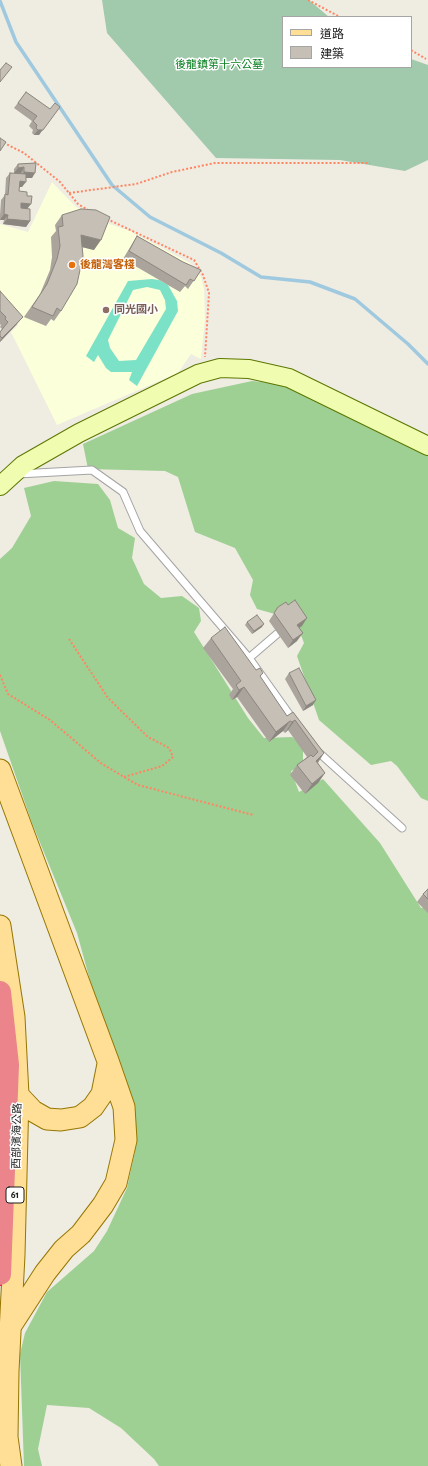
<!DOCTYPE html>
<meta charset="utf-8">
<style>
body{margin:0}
#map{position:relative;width:428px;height:1466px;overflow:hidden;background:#efece2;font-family:"Alegreya Sans","Noto Sans TC",sans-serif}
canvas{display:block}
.legend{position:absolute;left:282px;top:16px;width:130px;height:52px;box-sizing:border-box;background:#fff;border:1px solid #a5a5a5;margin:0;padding:5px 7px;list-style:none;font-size:12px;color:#1d1d1d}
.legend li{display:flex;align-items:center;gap:8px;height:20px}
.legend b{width:20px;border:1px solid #a5a5a5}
</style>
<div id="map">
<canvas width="428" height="1466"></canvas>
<ul class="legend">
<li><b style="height:5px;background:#ffde96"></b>道路</li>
<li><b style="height:11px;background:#c6bfb5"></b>建築</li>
</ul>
</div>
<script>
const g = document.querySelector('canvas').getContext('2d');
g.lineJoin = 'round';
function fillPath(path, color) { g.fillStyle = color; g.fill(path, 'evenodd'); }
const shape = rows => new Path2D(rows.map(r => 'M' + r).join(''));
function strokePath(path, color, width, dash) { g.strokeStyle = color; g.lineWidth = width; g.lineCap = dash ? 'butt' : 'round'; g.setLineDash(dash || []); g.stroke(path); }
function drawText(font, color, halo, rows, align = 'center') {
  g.font = font + ' "Alegreya Sans","Noto Sans TC",sans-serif'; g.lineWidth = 3; g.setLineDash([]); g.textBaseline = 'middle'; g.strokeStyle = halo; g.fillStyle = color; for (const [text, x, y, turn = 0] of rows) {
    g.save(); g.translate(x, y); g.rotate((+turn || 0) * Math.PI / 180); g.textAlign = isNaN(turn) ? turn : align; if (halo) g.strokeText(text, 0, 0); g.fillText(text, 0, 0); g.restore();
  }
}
fillPath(shape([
 [52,182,75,206,98,220,130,231,190,263,201,277,204,289,205,318,201,359,191,354,178,373,57,425,11,332,18,325,0,302,0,224,28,232]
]), '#fbffda');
fillPath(shape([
 [252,381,289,385,428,454,428,801,421,798,397,766,391,761,371,765,319,720,297,656,304,643,299,630,282,616,257,609,250,595,253,580,235,548,195,532,178,477,165,471,88,469,83,444,192,394],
 [54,481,98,484,110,500,118,528,135,538,132,558,144,584,161,598,182,596,199,608,201,621,194,632,248,718,264,738,292,737,303,745,303,766,291,771,299,792,323,779,380,843,421,908,428,907,428,1466,159,1466,154,1459,121,1428,89,1408,47,1405,38,1449,42,1466,24,1466,20,1354,25,1333,47,1292,94,1251,107,1231,127,1188,135,1151,122,1072,99,1013,77,933,32,823,0,731,0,559,12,548,31,516,24,488]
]), '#9ed094');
fillPath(shape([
 [102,0,309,0,329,17,283,17,283,67,411,67,411,59,428,65,428,160,405,171,340,160,216,158,107,33]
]), '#a1c9ac');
fillPath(shape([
 [152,279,159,280,168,285,177,301,178,311,137,386,129,380,132,372,111,372,106,368,98,355,94,362,86,356,128,281],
 [147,287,160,290,165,300,166,309,136,360,119,361,110,348,108,340,133,290]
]), '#7be2c7');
strokePath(shape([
 [0,1,16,42,112,185,150,217,221,253,261,277,310,282,355,299,408,344,428,364]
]), '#9fc9df', 3.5);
const lane = shape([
 [18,474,92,470,123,492,140,531,249,658,294,721],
 [249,658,277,634],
 [316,750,402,828]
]);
const secondary = shape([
 [0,486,23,465,79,433,198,374,220,368,249,369,289,378,428,446]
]);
const primary = shape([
 [0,770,108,1061,124,1107,126,1140,116,1183,103,1205,81,1234,64,1249,45,1273,10,1327],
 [0,926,14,1017,18,1095,14,1255,8,1371,7,1437,11,1466],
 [18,1095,33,1111,47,1119,61,1120,80,1117,93,1107,102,1094,108,1064]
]);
const highway = shape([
 [0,992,8,1065,0,1274]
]);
strokePath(lane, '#a4a4a4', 9);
strokePath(secondary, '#5c7700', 20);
strokePath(primary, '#957600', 23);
strokePath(highway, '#e11a46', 24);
strokePath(shape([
 [308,0,340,17],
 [411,50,426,59],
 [0,141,24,153,60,182,78,204,88,210],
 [69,193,136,184,172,172,215,163,370,163],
 [107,219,194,260,203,275,209,293,205,357],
 [69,639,108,698,148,737,169,748,173,757,162,766,124,777],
 [0,675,8,694,50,720,102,764,138,785,253,815]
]), '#ff8562', 2, [2, 2]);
strokePath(lane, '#fff', 7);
strokePath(secondary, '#f0fdb1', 18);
strokePath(primary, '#ffde96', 21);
strokePath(highway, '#eb848b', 22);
fillPath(shape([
 [26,92,50,109,39,135,34,135,32,133,33,130,29,126,32,121,14,108],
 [36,163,32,178,26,178,22,187,19,187,19,191,27,196,28,209,30,221,26,227,3,224,4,220,0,220,0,215,1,200,5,195,6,178,10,173,21,174,21,173,14,173,14,169,18,164],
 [62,215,94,250,82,247,61,311,54,321,51,319,46,326,24,317,40,294,50,270,52,257,51,237,56,231,55,225],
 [137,236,183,262,201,270,188,289,185,286,180,292,123,259,132,244],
 [0,291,17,324,0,342,0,332,2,329,0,327,1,325,0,324],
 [278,607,302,626,299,628,297,641,288,648,269,621],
 [247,622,262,627,252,634,245,625],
 [211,638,256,670,263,673,260,677,287,716,293,712,324,753,318,763,325,773,318,783,305,794,290,775,297,765,307,757,288,730,285,733,283,731,269,742,237,697,232,700,229,695,233,689,203,648],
 [289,673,313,705,303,711,285,679],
 [428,889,428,913,417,902,423,894]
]), '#aaa49c');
fillPath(shape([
 [56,112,39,135,34,135,38,130],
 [24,167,21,173,14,173,18,168],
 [24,172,35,173,32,178,21,178],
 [20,181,26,182,22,187,16,187],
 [21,203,31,204,27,209,17,208],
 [4,214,8,215,4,220,0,220],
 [7,219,30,221,26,227,3,224],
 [81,235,101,240,94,250,74,245],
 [23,317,17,324,0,342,0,341,2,338],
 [307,618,302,626,291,633,297,625],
 [264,624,262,627,252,634,254,631],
 [303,633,297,641,288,648,293,640],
 [244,687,237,697,232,700,239,690],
 [316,700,313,705,303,711,306,706],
 [295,720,288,730,285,733,292,722],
 [290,721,283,731,269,742,276,732],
 [324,753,317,763,316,761],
 [325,773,318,783,305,794,312,784]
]), '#8b867f');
const building = shape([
 [6,63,12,67,0,82,0,70,6,63],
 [26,92,50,109,55,103,60,107,43,130,38,130,36,128,37,125,33,121,37,116,18,103,26,92],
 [0,138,6,142,0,151,0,138],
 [36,163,35,173,24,172,24,167,18,168,18,164,36,163],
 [10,173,26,174,26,182,20,181,19,191,27,192,27,196,32,196,31,204,21,203,21,208,30,209,30,221,7,219,8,215,4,214,5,194,8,195,10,173],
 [81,209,96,210,110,217,101,240,81,235,83,256,77,284,61,311,57,308,53,316,32,307,47,284,57,259,60,246,58,227,63,226,62,215,81,209],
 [137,236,183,262,201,270,194,281,190,279,186,285,129,251,137,236],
 [0,291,23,317,2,338,0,336,0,332,8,322,5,319,6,317,0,311,0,291],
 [295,600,307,618,297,625,303,633,293,640,274,613,278,607,286,602,288,605,295,600],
 [257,615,264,624,254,631,247,622,257,615],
 [225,627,256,670,260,668,263,673,260,676,287,716,293,712,324,753,316,761,325,773,312,784,297,765,311,755,313,757,318,752,295,720,292,722,290,721,276,732,244,687,239,690,236,685,241,681,211,638,225,627],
 [299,668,316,700,306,706,289,673,299,668],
 [428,889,428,899,423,894,428,889]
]);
fillPath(building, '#c6bfb5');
strokePath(building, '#8b867f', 1);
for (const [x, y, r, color] of [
 [72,265,4,"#e8710a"],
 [106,310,4,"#8d6e63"]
]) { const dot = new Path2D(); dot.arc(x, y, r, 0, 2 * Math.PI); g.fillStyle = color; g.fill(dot); strokePath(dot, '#fff', 1.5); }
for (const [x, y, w] of [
 [15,1195,18]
]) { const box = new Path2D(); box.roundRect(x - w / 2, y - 8, w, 16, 3); g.fillStyle = '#fff'; g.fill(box); strokePath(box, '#1d1d1d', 1); }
drawText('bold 10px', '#1d1d1d', null, [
 ["61",15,1195]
]);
drawText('11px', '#067f1e', '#fff', [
 ["後龍鎮第十六公墓",219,65]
]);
drawText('bold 11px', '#c56008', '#fff', [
 ["後龍灣客棧",80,265]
], 'left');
drawText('bold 11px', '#785e54', '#fff', [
 ["同光國小",114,310]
], 'left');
drawText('11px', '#1d1d1d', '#fff', [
 ["西部濱海公路",17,1136,-89]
]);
</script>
